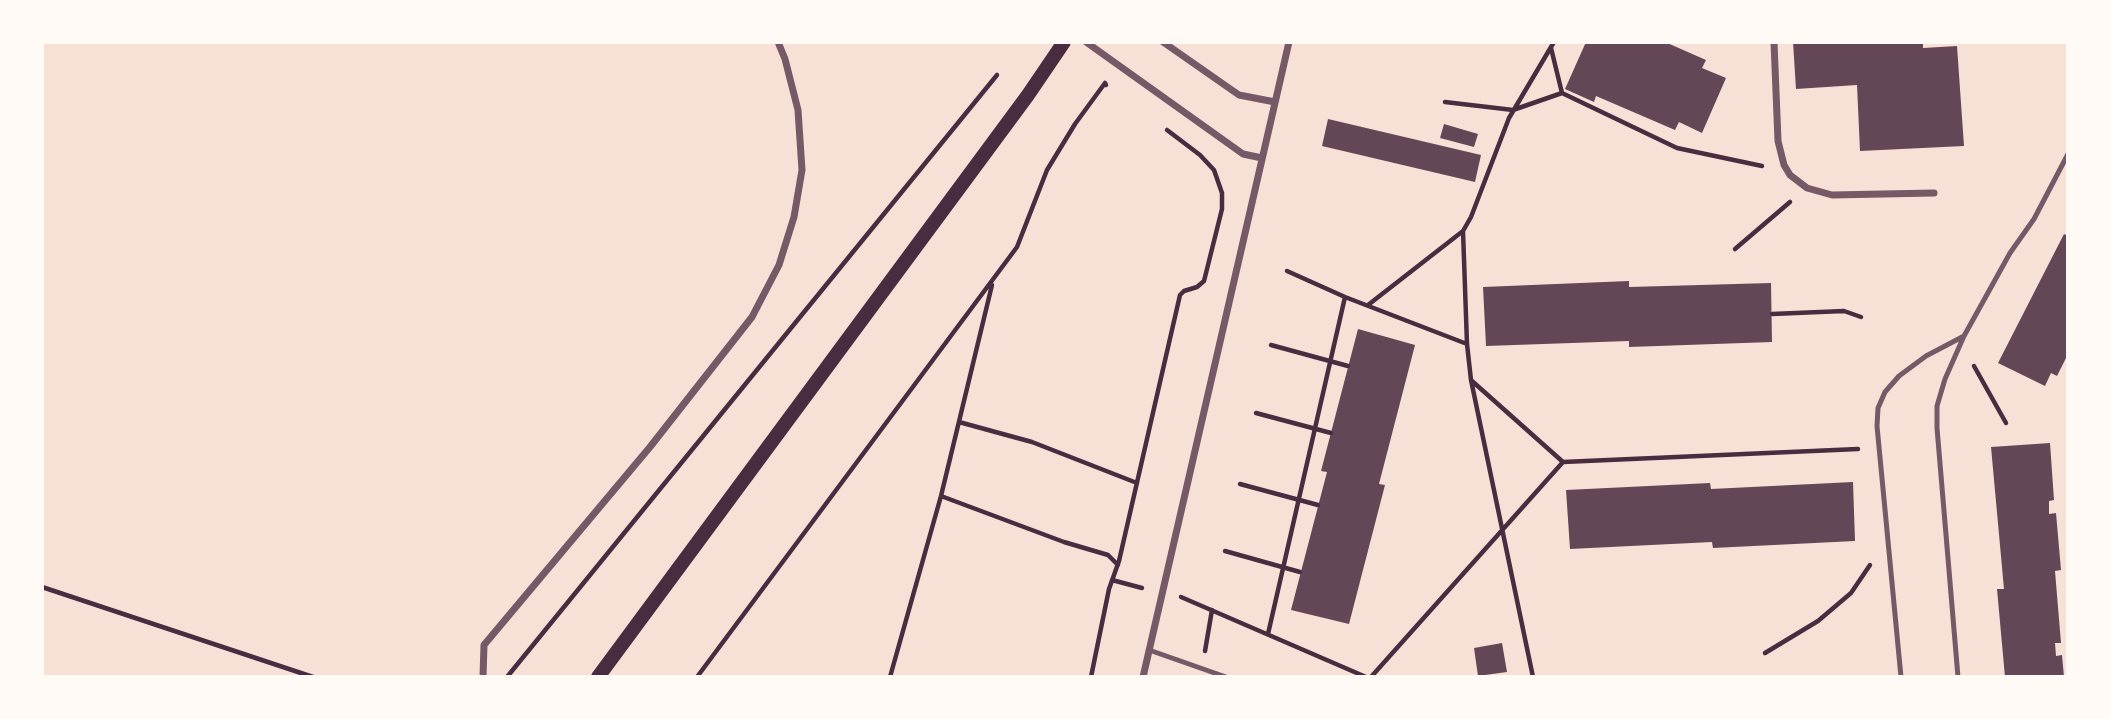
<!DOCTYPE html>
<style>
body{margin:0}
#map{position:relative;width:2110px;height:719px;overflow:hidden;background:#f7e1d7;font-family:Quicksand,sans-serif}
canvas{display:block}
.frame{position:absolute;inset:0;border:44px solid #fffaf5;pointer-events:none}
</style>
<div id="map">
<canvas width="2110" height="719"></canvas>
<div class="frame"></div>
</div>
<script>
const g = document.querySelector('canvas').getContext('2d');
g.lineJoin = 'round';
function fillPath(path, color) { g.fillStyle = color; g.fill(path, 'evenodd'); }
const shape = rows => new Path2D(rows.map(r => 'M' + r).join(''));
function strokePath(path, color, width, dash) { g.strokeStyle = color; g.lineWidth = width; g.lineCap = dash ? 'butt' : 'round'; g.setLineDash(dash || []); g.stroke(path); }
fillPath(shape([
 [1586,42,1665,42,1706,60,1702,68,1726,78,1702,133,1679,122,1675,130,1596,96,1594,102,1565,89],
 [1793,42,1923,42,1923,48,1957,46,1964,146,1860,151,1857,85,1796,89],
 [1328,119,1481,155,1475,182,1322,146],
 [1444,124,1478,134,1474,147,1440,138],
 [2064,234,2068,236,2068,354,2057,376,2051,373,2045,386,1998,363],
 [1629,281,1629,287,1771,283,1772,342,1629,347,1629,341,1486,346,1483,287],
 [1358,329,1415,345,1379,484,1385,485,1349,624,1291,610,1327,472,1321,471],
 [2050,443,2054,500,2049,501,2049,514,2056,513,2061,570,2055,571,2061,643,2055,643,2056,656,2062,655,2064,677,2005,677,1997,589,2004,589,1991,447],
 [1853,482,1855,541,1713,548,1712,542,1570,549,1566,490,1710,483,1711,489],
 [1502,643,1507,672,1478,676,1474,648]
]), '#644757');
strokePath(shape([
 [1551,48,1562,93,1677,148,1762,166],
 [1445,102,1513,110,1562,93],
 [1735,249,1790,202],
 [1287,271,1345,297,1467,344],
 [1368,305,1463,231],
 [1772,314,1844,311,1861,317],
 [1271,345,1348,366],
 [1974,366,2006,423],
 [1472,381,1563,462],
 [1256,413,1331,433],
 [959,422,1032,442,1137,483],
 [1240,484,1318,505],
 [941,496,1064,542,1108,555,1118,565],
 [1225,551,1300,572],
 [1112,580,1142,588],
 [42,587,313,677],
 [1181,597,1366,677],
 [1268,634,1345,297],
 [1205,651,1212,610],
 [1765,653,1818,621,1851,593,1870,565],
 [507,677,997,75],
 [697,677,1017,247,1047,170,1075,124,1105,83,1106,85],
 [890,677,941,496,992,285],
 [1091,677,1109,589,1119,561,1180,295,1184,291,1197,287,1204,281,1222,209,1222,193,1214,170,1200,155,1167,130],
 [1371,677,1563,462,1858,449],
 [1533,677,1471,380,1467,344,1463,231,1471,217,1509,118,1554,42]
]), '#4a2c40', 4.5);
strokePath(shape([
 [1149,650,1226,677],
 [1901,677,1877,426,1878,408,1885,392,1899,376,1926,356,1964,336],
 [1958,677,1937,428,1937,406,1945,379,1964,336,2010,253,2034,219,2068,154]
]), '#755966', 5);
strokePath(shape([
 [1086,42,1243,154,1262,158],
 [1163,42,1239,95,1275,102],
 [1774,42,1778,141,1784,165,1790,175,1807,188,1832,195,1934,193],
 [483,677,484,645,650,447,752,317,779,265,794,217,802,170,798,110,785,59,778,42],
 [1143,677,1289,42]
]), '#755966', 7);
strokePath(shape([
 [598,677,1028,95,1064,42]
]), '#4a2c40', 14);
</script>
